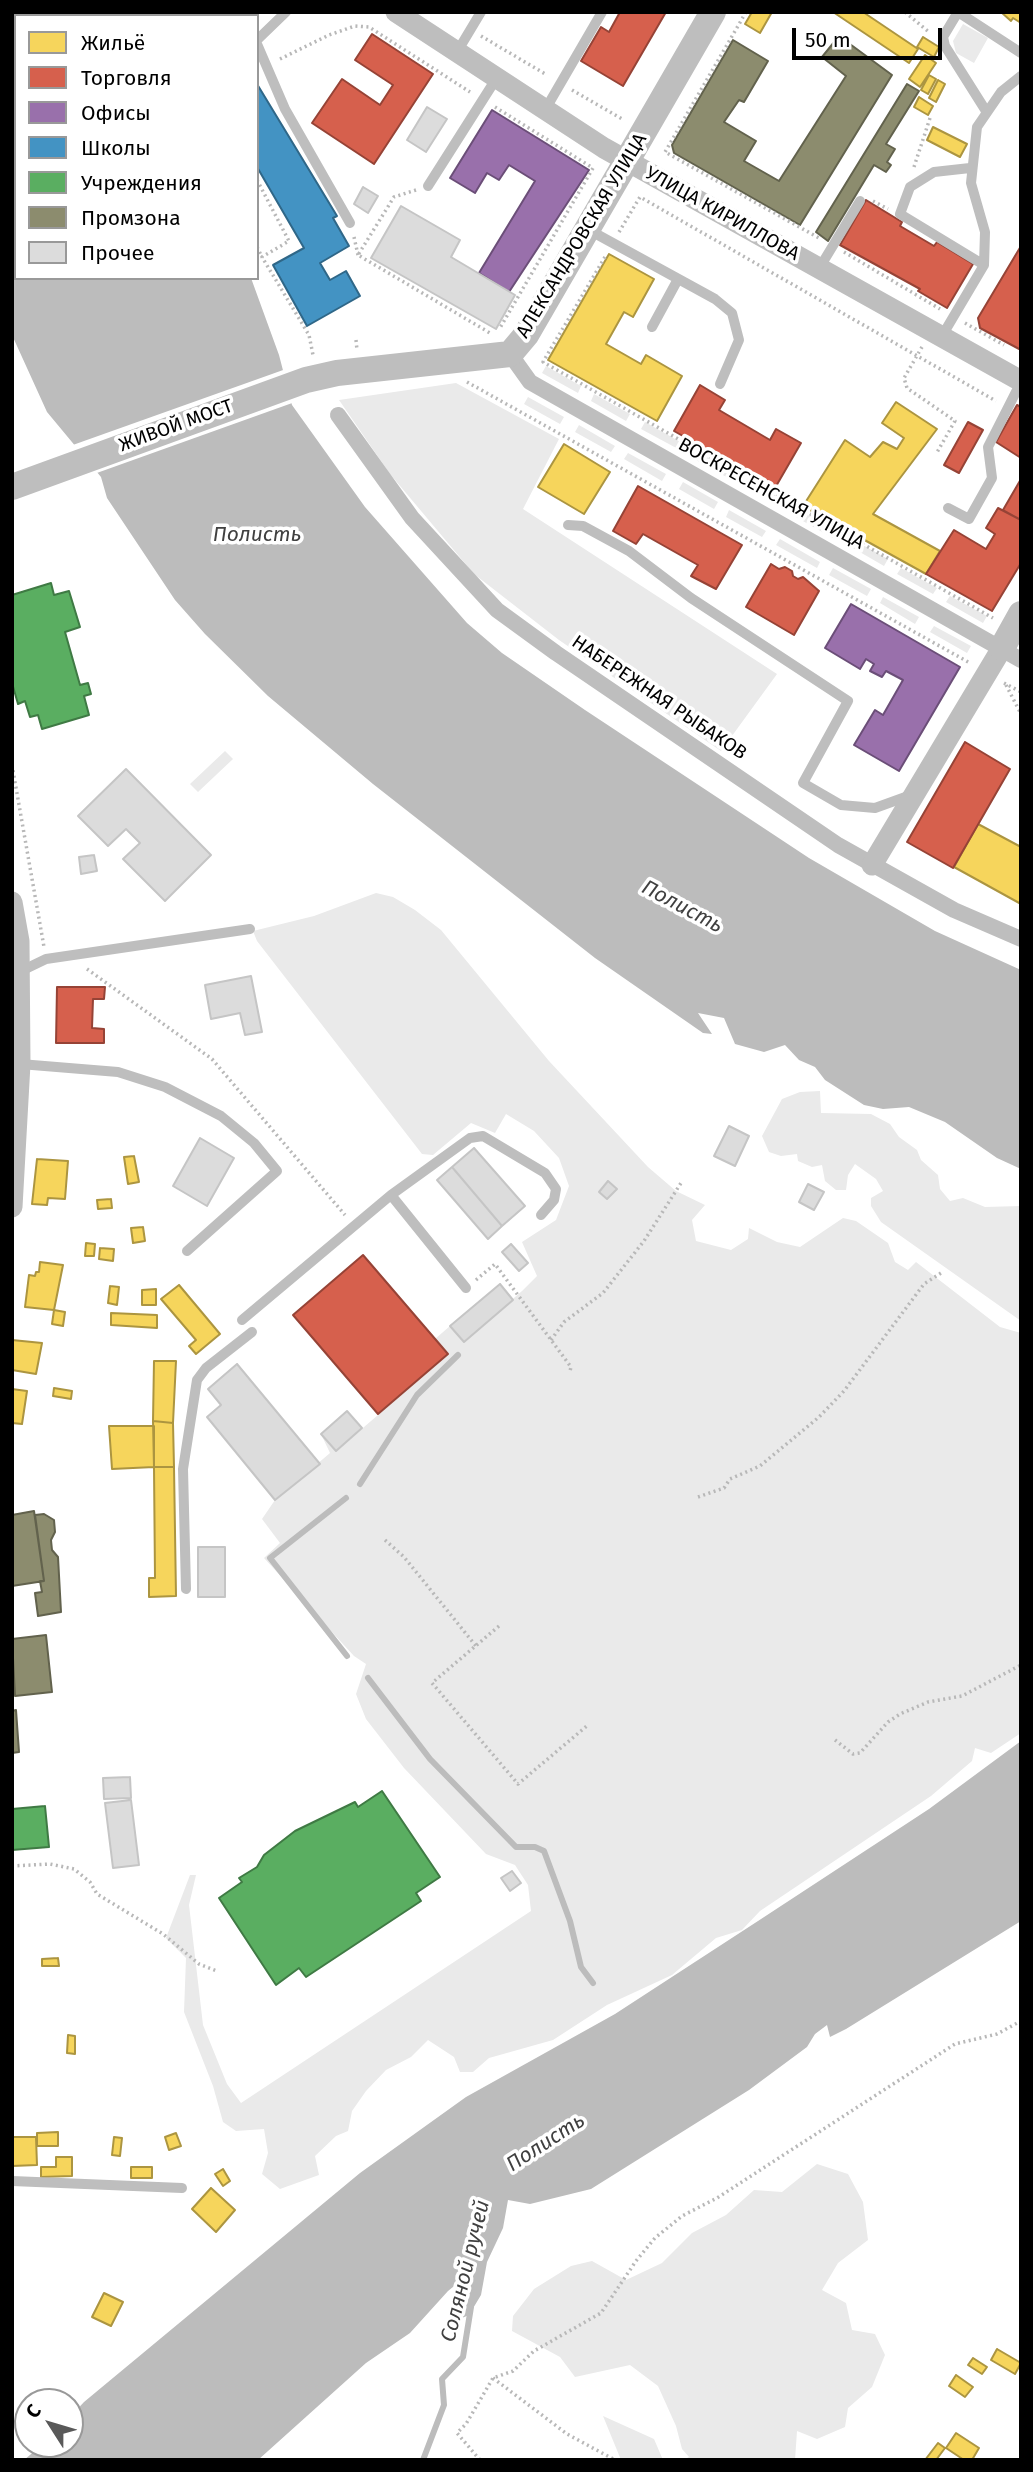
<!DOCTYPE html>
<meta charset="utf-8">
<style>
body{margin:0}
#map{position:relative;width:1033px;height:2472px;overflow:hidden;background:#fff;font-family:"Fira Sans",sans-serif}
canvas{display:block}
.frame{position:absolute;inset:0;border:14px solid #000;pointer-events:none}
.legend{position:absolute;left:14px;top:14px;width:245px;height:266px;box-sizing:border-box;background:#fff;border:2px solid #999;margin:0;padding:9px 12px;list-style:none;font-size:21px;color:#000}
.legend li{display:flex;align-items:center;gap:14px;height:35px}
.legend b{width:35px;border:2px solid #999}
.north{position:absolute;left:14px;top:2388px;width:70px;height:70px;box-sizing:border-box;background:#fff;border:2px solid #999;border-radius:50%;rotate:307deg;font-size:19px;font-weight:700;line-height:28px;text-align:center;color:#000}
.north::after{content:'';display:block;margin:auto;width:24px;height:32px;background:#595959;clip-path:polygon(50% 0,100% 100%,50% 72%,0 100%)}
.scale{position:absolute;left:792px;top:28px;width:150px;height:32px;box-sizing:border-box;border:4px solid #000;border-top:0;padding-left:9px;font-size:21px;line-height:24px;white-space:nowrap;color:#000;-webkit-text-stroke:5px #fff;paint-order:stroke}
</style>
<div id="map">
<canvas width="1033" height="2472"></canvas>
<div class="frame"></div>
<ul class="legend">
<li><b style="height:19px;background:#f6d55c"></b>Жильё</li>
<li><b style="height:19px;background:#d6604d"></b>Торговля</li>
<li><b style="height:19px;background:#9970ab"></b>Офисы</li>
<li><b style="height:19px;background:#4393c3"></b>Школы</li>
<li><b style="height:19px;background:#5aae61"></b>Учреждения</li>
<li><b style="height:19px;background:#8c8c6e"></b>Промзона</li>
<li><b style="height:19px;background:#dcdcdc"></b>Прочее</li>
</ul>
<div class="north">С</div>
<div class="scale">50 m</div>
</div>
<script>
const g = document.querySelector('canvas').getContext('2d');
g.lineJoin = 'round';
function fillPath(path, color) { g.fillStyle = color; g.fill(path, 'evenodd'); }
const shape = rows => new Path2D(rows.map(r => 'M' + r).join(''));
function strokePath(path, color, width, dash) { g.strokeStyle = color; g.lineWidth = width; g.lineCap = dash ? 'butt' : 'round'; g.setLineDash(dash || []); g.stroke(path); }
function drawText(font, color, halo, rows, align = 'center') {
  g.font = font + ' "Fira Sans",sans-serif'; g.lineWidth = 7; g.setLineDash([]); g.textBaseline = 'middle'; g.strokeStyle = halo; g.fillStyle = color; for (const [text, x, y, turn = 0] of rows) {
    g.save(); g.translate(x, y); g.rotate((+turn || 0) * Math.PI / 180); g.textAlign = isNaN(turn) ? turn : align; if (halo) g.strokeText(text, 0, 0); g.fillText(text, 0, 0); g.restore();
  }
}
fillPath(shape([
 [963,24,988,38,974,63,956,53,953,41],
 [546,366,581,386,578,393,542,373],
 [456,383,559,439,523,509,777,674,721,751,559,640,474,574,390,474,339,400],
 [594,394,630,414,626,421,591,401],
 [528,397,564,417,560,424,524,404],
 [645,422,684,444,680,450,641,429],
 [579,425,615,446,611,452,575,432],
 [698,452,734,472,730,479,694,459],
 [628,453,666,474,662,481,624,459],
 [747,479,783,500,779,507,743,486],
 [683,482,718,502,714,509,679,489],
 [797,509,837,531,833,538,794,516],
 [729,510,766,531,762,537,726,517],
 [850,538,888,559,884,566,846,544],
 [780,539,820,562,817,568,776,545],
 [833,568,871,589,867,596,829,575],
 [901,568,937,588,933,594,897,574],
 [950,596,987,616,983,623,946,602],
 [883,597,919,617,915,624,880,603],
 [934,626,971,646,967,653,930,632],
 [225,751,233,759,198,792,190,784],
 [376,893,393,897,415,910,441,930,549,1061,648,1167,676,1191,705,1205,692,1220,696,1241,731,1250,748,1239,749,1228,777,1242,800,1247,843,1218,856,1221,888,1243,895,1262,908,1270,916,1262,1000,1327,1021,1333,1021,1733,991,1753,975,1748,972,1761,931,1796,760,1911,742,1930,716,1938,672,1975,607,2005,553,2040,489,2058,473,2072,460,2072,454,2057,428,2040,411,2057,386,2070,366,2091,352,2111,348,2131,336,2136,315,2156,319,2175,280,2189,262,2174,268,2153,264,2129,236,2131,223,2122,213,2086,184,2012,186,1958,166,1938,190,1875,196,1875,189,1905,203,2025,227,2084,241,2103,531,1911,528,1885,515,1865,486,1854,404,1768,366,1719,356,1694,366,1664,354,1656,264,1558,280,1543,262,1519,275,1500,330,1453,321,1434,336,1451,448,1355,435,1339,450,1326,464,1341,522,1291,537,1276,522,1242,556,1220,569,1186,559,1158,534,1131,506,1114,495,1133,471,1123,433,1155,422,1154,257,941,253,931,314,916],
 [820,1091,821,1113,871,1114,890,1124,899,1137,917,1150,921,1160,938,1175,940,1189,950,1201,963,1198,985,1207,1021,1206,1021,1321,881,1222,871,1206,871,1198,883,1191,876,1179,855,1164,848,1175,846,1190,836,1190,825,1181,822,1165,812,1167,798,1161,797,1154,781,1156,769,1152,762,1136,782,1099,800,1092],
 [817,2164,848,2174,863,2202,868,2240,838,2263,822,2290,846,2303,852,2330,875,2334,885,2355,872,2387,848,2408,845,2427,817,2439,797,2431,795,2460,683,2460,689,2457,682,2449,676,2426,658,2386,630,2365,575,2377,560,2357,512,2331,513,2316,534,2289,571,2266,592,2261,626,2280,662,2263,692,2233,726,2215,754,2190,782,2192],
 [603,2416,654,2439,663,2460,621,2460]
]), '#eaeaea');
fillPath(shape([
 [12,12,132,12,136,16,16,16,16,278,251,278,279,355,292,405,365,507,467,623,502,653,585,710,809,858,935,931,1021,970,1021,1169,997,1158,945,1122,909,1107,883,1109,864,1105,825,1080,815,1067,799,1060,785,1045,764,1052,735,1044,724,1018,698,1013,712,1034,703,1033,595,958,373,784,268,696,205,634,175,600,107,498,101,477,47,412,12,335],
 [1021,1741,1021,1921,846,2029,830,2037,827,2025,815,2034,807,2047,749,2090,591,2189,530,2204,508,2200,503,2228,487,2262,481,2295,469,2315,462,2318,475,2269,448,2291,410,2333,366,2363,258,2460,24,2460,43,2444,70,2444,70,2417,84,2402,360,2173,466,2097,615,2014,758,1921,929,1809]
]), '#bcbcbc');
fillPath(shape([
 [286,369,295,402,94,474,70,446]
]), '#fff');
const homes = shape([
 [752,12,772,12,760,33,745,24,752,12],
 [833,12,863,12,918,49,909,63,833,12],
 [1001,12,1021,12,1021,23,1013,18,1011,21,1001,12],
 [923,37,939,47,934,57,917,47,923,37],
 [925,55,936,63,920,87,909,79,925,55],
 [929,75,936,79,928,94,921,90,929,75],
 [938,80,945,84,936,102,929,98,938,80],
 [919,97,933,106,928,115,914,107,919,97],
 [933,127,967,144,960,157,927,140,933,127],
 [609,254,654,279,633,317,624,312,606,344,641,364,646,355,682,376,657,421,548,360,609,254],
 [896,402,937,429,873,514,940,551,926,574,803,506,845,440,870,457,883,442,897,449,904,438,882,423,896,402],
 [564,444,610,472,584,514,538,487,564,444],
 [978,824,1021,847,1021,904,954,867,978,824],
 [134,1156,139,1182,128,1184,124,1157,134,1156],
 [37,1159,68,1161,65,1199,48,1198,47,1205,32,1204,37,1159],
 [111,1199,112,1208,98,1209,97,1200,111,1199],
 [143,1227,145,1241,133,1243,131,1228,143,1227],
 [86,1243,95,1244,94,1256,85,1256,86,1243],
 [100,1248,114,1249,113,1261,99,1259,100,1248],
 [40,1262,63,1265,54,1310,25,1307,29,1275,35,1276,36,1272,39,1272,40,1262],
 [179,1285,220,1334,196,1354,189,1346,196,1340,161,1299,179,1285],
 [110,1286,119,1287,117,1305,108,1303,110,1286],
 [156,1289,156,1305,142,1305,142,1290,156,1289],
 [54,1310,65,1312,63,1326,52,1324,54,1310],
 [111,1313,157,1315,157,1328,111,1325,111,1313],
 [12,1340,42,1343,36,1374,12,1370,12,1340],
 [154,1361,176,1361,173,1423,153,1421,154,1361],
 [54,1388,72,1391,71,1399,53,1396,54,1388],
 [12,1389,27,1391,22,1424,12,1423,12,1389],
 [153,1421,173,1423,174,1467,154,1467,153,1421],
 [109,1426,154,1426,154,1467,112,1469,109,1426],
 [154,1467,174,1467,176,1596,149,1597,149,1578,155,1578,154,1467],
 [58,1958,59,1966,42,1966,42,1959,58,1958],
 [68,2035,75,2036,75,2054,67,2053,68,2035],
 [58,2132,58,2146,37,2146,37,2133,58,2132],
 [176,2133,181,2146,169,2150,165,2137,176,2133],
 [12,2137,36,2137,37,2165,12,2166,12,2137],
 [114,2137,122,2138,120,2156,112,2155,114,2137],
 [56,2157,72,2157,72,2176,41,2177,41,2167,56,2167,56,2157],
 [131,2167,152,2167,152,2178,131,2178,131,2167],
 [223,2169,230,2181,223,2186,215,2174,223,2169],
 [211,2188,235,2210,216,2232,192,2209,211,2188],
 [104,2293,123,2302,111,2326,92,2317,104,2293],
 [997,2349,1021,2363,1015,2374,991,2360,997,2349],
 [973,2358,987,2367,982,2374,968,2365,973,2358],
 [956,2375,973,2387,965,2397,949,2386,956,2375],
 [956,2433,979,2448,972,2460,964,2460,946,2448,956,2433],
 [938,2443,945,2448,936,2460,925,2460,938,2443]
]);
fillPath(homes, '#f6d55c');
strokePath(homes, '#ac9540', 2);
const shops = shape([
 [620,12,666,12,623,86,581,61,601,27,609,32,620,12],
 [372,34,433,74,374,164,312,123,342,79,380,105,393,85,355,60,372,34],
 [866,200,902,222,900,226,934,246,937,242,973,264,947,308,918,291,920,289,840,245,866,200],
 [1021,246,1021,350,980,328,978,318,1021,246],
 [700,385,725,400,719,410,770,440,776,429,801,443,775,488,674,431,700,385],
 [1017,405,1021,407,1021,458,996,442,1017,405],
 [968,422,983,430,959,473,944,465,968,422],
 [1021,479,1021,520,1003,510,1021,479],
 [638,486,742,545,716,589,691,576,698,565,643,534,636,544,613,531,638,486],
 [998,508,1021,520,1021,563,992,611,926,574,954,530,986,549,995,534,986,528,998,508],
 [771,564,779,569,785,567,792,571,793,576,798,579,803,577,819,591,794,635,746,607,771,564],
 [965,742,1010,769,953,868,907,842,965,742],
 [57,987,105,987,104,999,93,999,92,1028,104,1029,104,1043,56,1043,57,987],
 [363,1255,448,1354,378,1414,293,1315,363,1255]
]);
fillPath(shops, '#d6604d');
strokePath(shops, '#964336', 2);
const offices = shape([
 [492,110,589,170,509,292,479,273,535,181,509,165,499,180,487,173,475,193,450,178,492,110],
 [851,604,960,667,899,771,854,745,875,710,883,715,903,680,886,671,882,677,870,671,874,664,866,659,860,669,825,648,851,604]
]);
fillPath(offices, '#9970ab');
strokePath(offices, '#6b4e78', 2);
const schools = shape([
 [257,84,337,216,333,218,349,246,320,263,330,280,346,271,360,296,307,326,273,265,304,248,257,167,257,84]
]);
fillPath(schools, '#4393c3');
strokePath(schools, '#2f6788', 2);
const public = shape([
 [51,583,54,595,69,591,80,627,65,632,80,685,88,683,91,694,84,696,89,715,42,729,38,715,30,717,25,701,18,704,12,683,12,595,51,583],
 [382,1791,440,1877,416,1893,421,1901,306,1977,299,1968,276,1985,219,1898,242,1882,239,1878,257,1867,264,1855,295,1831,355,1802,358,1807,382,1791],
 [45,1806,49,1847,12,1850,12,1809,45,1806]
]);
fillPath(public, '#5aae61');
strokePath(public, '#3f7a44', 2);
const industry = shape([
 [839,36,892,75,800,225,674,153,672,145,733,40,768,61,744,102,739,100,724,122,756,141,744,161,779,181,846,76,822,57,839,36],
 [907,84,919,91,886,144,895,149,887,162,891,165,886,172,874,165,828,241,816,232,907,84],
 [34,1511,44,1581,12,1586,12,1515,34,1511],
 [44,1514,54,1520,55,1532,51,1540,52,1550,58,1557,61,1612,38,1616,35,1593,42,1592,40,1581,44,1581,35,1515,44,1514],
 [46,1635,52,1692,15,1696,12,1639,46,1635],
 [16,1710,19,1752,12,1753,12,1711,16,1710]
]);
fillPath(industry, '#8c8c6e');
strokePath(industry, '#62624d', 2);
strokePath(shape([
 [360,1484,417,1395,458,1355],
 [346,1498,270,1558,347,1656],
 [368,1678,430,1759,516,1847,535,1847,544,1851,570,1921,581,1967,593,1983],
 [423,2460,444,2405,442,2379,463,2357,471,2307]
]), '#bcbcbc', 6);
const building = shape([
 [427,107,447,119,426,152,407,140,427,107],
 [363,187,378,196,368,213,354,204,363,187],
 [401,206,460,240,451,257,515,295,496,329,371,258,401,206],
 [126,769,211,855,165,901,123,859,140,843,126,829,108,846,78,816,126,769],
 [94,855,97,871,81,874,79,857,94,855],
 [251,976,262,1032,245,1035,240,1013,211,1019,205,985,251,976],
 [729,1126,749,1136,735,1166,714,1156,729,1126],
 [200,1138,234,1158,207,1206,173,1186,200,1138],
 [474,1148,525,1206,502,1226,452,1167,474,1148],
 [452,1167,502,1226,488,1239,437,1180,452,1167],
 [608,1181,617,1189,607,1199,599,1192,608,1181],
 [808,1184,824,1192,814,1210,799,1202,808,1184],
 [511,1244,528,1263,519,1271,502,1252,511,1244],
 [500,1284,513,1300,464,1342,450,1326,500,1284],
 [237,1364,320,1464,275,1500,207,1417,221,1405,208,1389,237,1364],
 [347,1411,362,1428,336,1451,321,1434,347,1411],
 [198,1547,225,1547,225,1597,198,1597,198,1547],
 [130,1777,131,1798,104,1799,103,1778,130,1777],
 [131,1800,139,1865,113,1868,105,1803,131,1800],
 [512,1871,521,1883,510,1891,501,1878,512,1871]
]);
fillPath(building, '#dcdcdc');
strokePath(building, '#c5c5c5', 2);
strokePath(shape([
 [192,12,193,16],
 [236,12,238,16],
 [746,12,665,152,819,238],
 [905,12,930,33],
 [481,36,547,75],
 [280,59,329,35,355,26,369,27,470,92],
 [572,90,622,119],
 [495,107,593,168,500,328],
 [914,167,930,118],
 [257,180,289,241,262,257,309,335,313,355],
 [416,190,394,197,358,255,490,333],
 [873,201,888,209],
 [619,232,640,197,996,401],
 [354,237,358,255],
 [257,247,262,257],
 [844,252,940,309],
 [605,257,543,362,993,618],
 [965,323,1004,345],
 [356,340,357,350],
 [922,347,904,378,907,388,955,421,936,454],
 [467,382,970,663],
 [1004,683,1021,692],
 [1006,685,1021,714],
 [12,765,44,947],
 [87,969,212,1059,345,1215],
 [476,1280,495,1264,571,1367,570,1371],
 [551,1340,564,1322,603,1293,644,1241,681,1183],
 [698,1497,724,1488,730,1479,760,1466,819,1417,844,1391,924,1284,941,1273],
 [385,1540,404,1557,476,1646],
 [499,1626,432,1683,518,1784,588,1725],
 [835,1740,853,1754,860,1753,888,1722,900,1714,928,1702,962,1696,1021,1665],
 [12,1866,50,1864,74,1869,90,1882,97,1894,163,1934,199,1964,217,1971],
 [493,2378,567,2434,615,2460],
 [480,2460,457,2433,466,2424,493,2378,513,2371,534,2351,601,2313,636,2261,655,2238,682,2216,717,2198,955,2044,997,2034,1021,2021]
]), '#b8b8b8', 3.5, [2, 3.5]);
strokePath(shape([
 [958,12,943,37,945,46,986,111],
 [958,12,1021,53],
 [257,40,286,12],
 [257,44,285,109,350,223],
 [457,52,481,12],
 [545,110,602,12],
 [428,186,496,79],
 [589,230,715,299,732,313,739,340,720,384],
 [984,265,985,232,971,183,977,127,1001,92,1021,76],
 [820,267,860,201],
 [652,327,677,281],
 [942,336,984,265,900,214,910,187,934,172,970,168],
 [948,508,969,519,992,478,988,447,1021,382],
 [568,525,583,526,629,551,691,598,848,701,803,783,841,805,875,808,911,795],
 [19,972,46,959,250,929],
 [20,1064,118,1072,165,1087,221,1116,254,1143,277,1171,187,1251],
 [391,1195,470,1138,483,1136,545,1173,556,1189,554,1200,541,1215],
 [242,1320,391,1195,466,1288],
 [186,1589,183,1469,197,1380,206,1368,252,1332],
 [12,2181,182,2188]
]), '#bebebe', 10);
strokePath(shape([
 [510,354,530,382,1021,660],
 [338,415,412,518,497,610,556,653,838,845,954,910,1021,939]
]), '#bebebe', 16);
strokePath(shape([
 [396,12,604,148,1021,381],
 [872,865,1002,648],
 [12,902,19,941,20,1064,12,1207]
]), '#bebebe', 21);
strokePath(shape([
 [12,487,306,380,337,373,510,354,526,335,713,12],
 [1002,648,1021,614]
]), '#bebebe', 26);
drawText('19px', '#000', '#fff', [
 ["УЛИЦА КИРИЛЛОВА",722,214,29],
 ["АЛЕКСАНДРОВСКАЯ УЛИЦА",582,236,-59],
 ["ЖИВОЙ МОСТ",176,426,-20],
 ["ВОСКРЕСЕНСКАЯ УЛИЦА",771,494,29],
 ["НАБЕРЕЖНАЯ РЫБАКОВ",659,698,34]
]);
drawText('italic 21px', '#404040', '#fff', [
 ["Полисть",257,535],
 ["Полисть",682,907,28],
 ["Полисть",546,2143,-33],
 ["Соляной ручей",466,2271,-76]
]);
</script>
